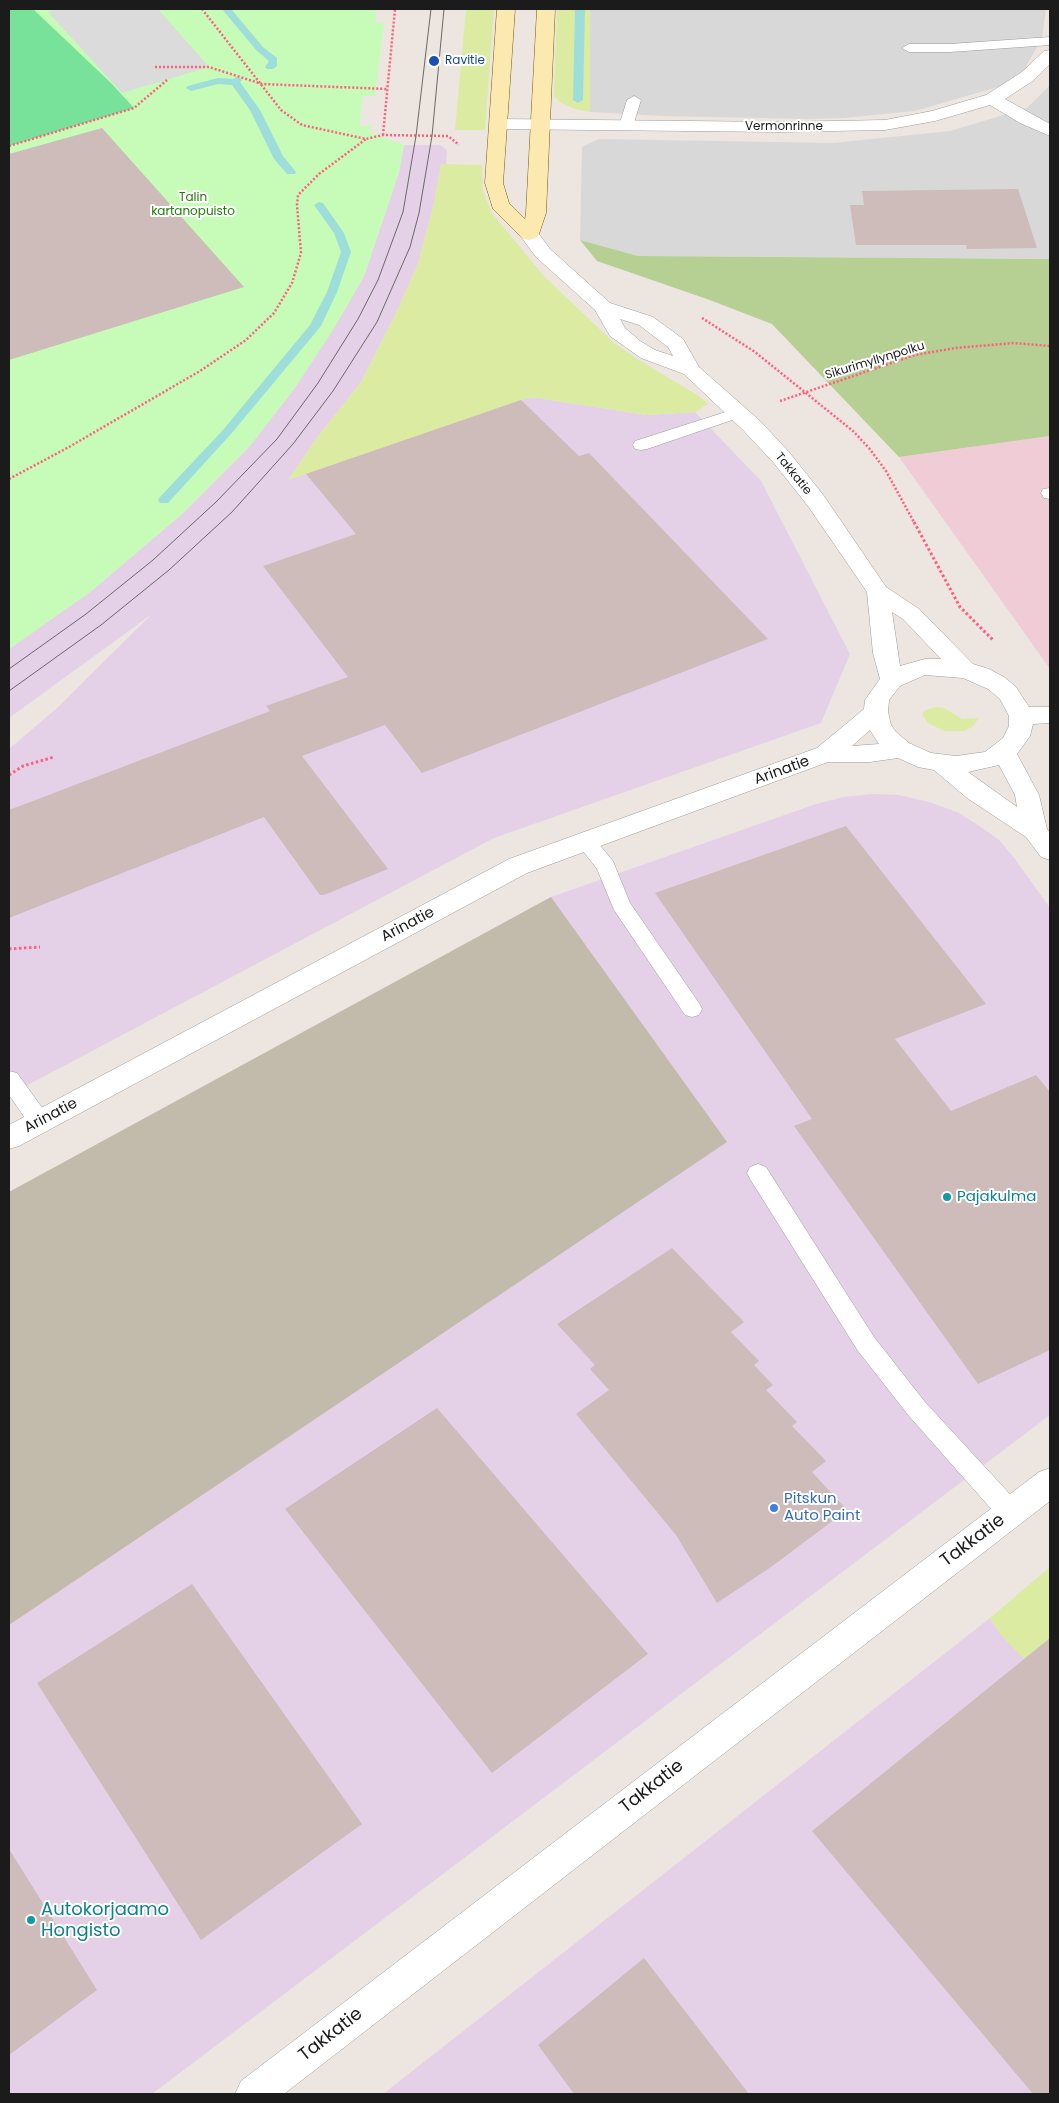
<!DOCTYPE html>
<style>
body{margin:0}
#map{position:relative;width:1059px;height:2103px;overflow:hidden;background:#ede5e0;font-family:Poppins,sans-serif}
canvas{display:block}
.frame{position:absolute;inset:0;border:10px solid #1b1b1b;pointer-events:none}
</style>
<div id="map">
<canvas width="1059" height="2103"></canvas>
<div class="frame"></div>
</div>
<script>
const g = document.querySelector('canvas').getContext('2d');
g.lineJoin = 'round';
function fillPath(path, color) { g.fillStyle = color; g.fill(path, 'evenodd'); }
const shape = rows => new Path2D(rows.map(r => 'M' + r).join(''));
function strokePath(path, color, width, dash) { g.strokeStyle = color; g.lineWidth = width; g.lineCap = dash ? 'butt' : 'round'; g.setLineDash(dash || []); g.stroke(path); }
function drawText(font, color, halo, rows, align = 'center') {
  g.font = font + ' Poppins,sans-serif'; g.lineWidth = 4; g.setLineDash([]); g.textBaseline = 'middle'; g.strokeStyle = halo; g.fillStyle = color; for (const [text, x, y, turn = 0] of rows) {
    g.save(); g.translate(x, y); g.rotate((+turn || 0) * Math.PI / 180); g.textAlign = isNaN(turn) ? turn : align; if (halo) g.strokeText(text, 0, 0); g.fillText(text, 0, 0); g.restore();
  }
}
fillPath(shape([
 [590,9,1046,9,1042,38,1018,81,915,111,844,118,808,119,662,116,590,112],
 [1050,85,1050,259,638,256,580,240,582,147,599,139,833,143,950,131,1027,108]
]), '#d9d8d8');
fillPath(shape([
 [1050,436,1050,669,899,457]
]), '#f0cdd6');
fillPath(shape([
 [404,145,440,145,447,150,446,165,441,165,434,203,418,264,398,309,361,382,316,439,289,479,531,397,647,415,695,412,761,481,850,654,821,723,494,838,9,1095,9,749,57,708,152,614,9,718,9,649,90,592,182,514,249,447,294,389,334,328,364,276,399,172],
 [873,794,899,795,929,802,957,812,981,827,999,840,1015,859,1050,908,1050,1415,152,2094,9,2094,9,1192,551,897,816,804,844,797],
 [1050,1595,1050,2094,383,2094,990,1618,1001,1634]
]), '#e5d1e7');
fillPath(shape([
 [551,897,727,1142,9,1625,9,1192]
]), '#c2bbab');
fillPath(shape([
 [466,9,494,9,485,130,455,130],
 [557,9,590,9,590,112,575,109,561,103,554,96],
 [441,164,482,165,483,191,492,213,543,275,615,344,637,359,699,396,708,404,695,412,647,415,531,397,288,480,316,439,361,382,398,309,418,264,434,203],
 [937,707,944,708,962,719,979,718,972,727,964,731,944,731,928,723,922,714,925,710],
 [1050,1567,1050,1638,1024,1659,1001,1635,990,1618]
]), '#dceba2');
fillPath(shape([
 [580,240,638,256,1050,259,1050,436,899,457,772,324,707,299,597,261]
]), '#b6cf92');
fillPath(shape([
 [9,9,377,9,375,23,384,23,375,96,363,96,359,126,371,126,370,132,404,145,399,172,364,276,334,328,294,389,249,447,182,514,90,592,9,649]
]), '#c7fcb8');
fillPath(shape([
 [9,9,33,9,111,83,134,108,9,146]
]), '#78e29a');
fillPath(shape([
 [56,9,158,9,209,67,122,93,48,12]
]), '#dbdbdb');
fillPath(shape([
 [222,9,231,9,263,47,277,58,277,66,273,69,267,69,265,67,269,61,257,51,222,9],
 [575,9,585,9,583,100,578,103,573,100,575,9],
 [237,77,240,78,242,80,240,82,260,110,283,156,296,172,295,174,287,174,274,159,250,110,232,85,218,84,191,91,186,88,188,86,218,78,233,79,237,77],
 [319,202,323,203,344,233,351,252,337,292,321,326,231,434,168,503,160,503,158,500,160,497,223,430,310,325,327,292,341,252,334,233,314,205,319,202]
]), '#9ddeda');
fillPath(shape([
 [102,128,244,287,9,360,9,154],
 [1018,189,1037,248,967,249,966,245,856,245,850,205,864,205,862,191],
 [521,400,579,456,589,453,768,639,422,773,385,725,302,756,388,869,324,895,320,895,264,817,9,918,9,810,270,711,266,706,348,677,263,566,356,534,306,474],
 [846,826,986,1004,895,1039,951,1111,1036,1075,1050,1092,1050,1350,978,1384,794,1126,812,1119,655,893],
 [672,1248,744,1322,731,1332,759,1361,754,1365,773,1385,766,1390,797,1422,792,1426,826,1461,812,1472,847,1510,771,1567,717,1603,676,1535,576,1414,609,1390,590,1369,595,1365,557,1324],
 [437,1408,648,1654,492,1773,285,1509],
 [192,1584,362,1824,201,1940,37,1683],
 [1050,1638,1050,2094,1033,2094,812,1831],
 [9,1849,97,1990,9,2055],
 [644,1958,749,2094,574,2094,538,2045]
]), '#cdbcb9');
const lane = shape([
 [1050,37,1050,45,950,52,909,52,902,48,909,44,950,44,1050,37],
 [634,96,641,100,633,126,631,129,621,129,619,126,627,100,634,96],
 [738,408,744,410,746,413,744,416,647,449,641,450,635,449,633,445,635,441,738,408],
 [1050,488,1050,499,1044,498,1041,493,1043,489,1050,488],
 [586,835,593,837,613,861,630,903,699,1003,702,1009,699,1015,692,1017,685,1015,614,910,597,869,576,842,579,837,586,835],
 [9,1071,17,1073,48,1116,51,1122,48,1128,40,1131,32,1128,9,1095,9,1071],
 [758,1164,766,1167,874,1337,925,1402,1019,1504,1022,1512,1019,1520,1010,1523,1001,1520,909,1416,858,1351,750,1179,747,1173,750,1167,758,1164]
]);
const street = shape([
 [1050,50,1050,64,1034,80,1005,99,1050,124,1050,136,1020,123,990,105,935,121,885,130,781,132,499,129,493,128,490,124,493,120,499,119,781,122,885,120,932,111,986,95,1022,72,1044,51,1050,50],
 [529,228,536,230,550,249,610,303,653,317,683,339,699,367,759,420,789,452,824,496,886,587,919,609,973,664,989,669,1004,677,1016,687,1029,707,1050,707,1050,723,1033,724,1030,736,1017,754,1039,795,1047,829,1050,833,1050,860,1041,857,1026,837,967,798,934,770,918,767,898,758,870,762,828,762,527,873,19,1146,9,1149,9,1125,509,859,817,748,864,709,865,700,880,679,873,653,867,592,808,506,773,462,743,430,684,374,641,358,610,336,595,310,536,257,519,234,522,230,529,228],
 [620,319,639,325,668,347,673,356,655,350,640,341,625,328,620,319],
 [892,612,903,619,941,659,925,659,900,666,892,612],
 [925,675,963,678,988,689,1000,699,1009,716,1009,726,1003,738,985,752,956,756,931,753,909,743,896,732,891,725,888,712,889,700,900,686,925,675],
 [870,730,879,744,852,746,870,730],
 [999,765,1015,795,1017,807,968,772,999,765],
 [1050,1468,1050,1501,284,2094,235,2094,241,2081,1039,1472,1050,1468]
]);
const secondary = shape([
 [497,9,515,9,503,183,509,203,525,219,526,213,537,9,555,9,546,213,539,234,536,238,529,240,522,238,493,209,485,183,497,9]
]);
strokePath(lane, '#9c9c9c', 1);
strokePath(street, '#9c9c9c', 1);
strokePath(secondary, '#745e00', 1);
strokePath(shape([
 [202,9,281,110,302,125,366,139,383,135,448,136,459,145],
 [155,67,209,67,262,84,387,89],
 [383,135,395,9],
 [9,146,134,108,167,80],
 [702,318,755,352,853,431,869,448,886,471,915,524],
 [780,401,915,355,955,348,1014,343,1050,346],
 [9,479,69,447,200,371,246,340,274,313,292,283,301,253,297,205,298,195,319,174,366,139]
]), '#ff5f7e', 2.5, [2, 2]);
strokePath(shape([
 [914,522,960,607,994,641],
 [9,775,23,766,54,757],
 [9,949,40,947]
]), '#ff5f7e', 3, [2.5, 2.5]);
fillPath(lane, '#fff');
fillPath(street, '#fff');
fillPath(secondary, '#fce9af');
strokePath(shape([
 [9,669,86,614,153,560,216,502,277,439,318,383,358,319,378,280,403,212,416,136,431,9],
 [9,691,101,625,169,570,232,512,293,444,333,391,377,322,410,247,419,213,432,136,444,9]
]), '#696969', 1);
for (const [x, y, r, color] of [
 [434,61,6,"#1a4fb4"],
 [947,1197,5,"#0f9aa8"],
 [774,1508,5,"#3f7fe0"],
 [31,1920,5,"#0f9aa8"]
]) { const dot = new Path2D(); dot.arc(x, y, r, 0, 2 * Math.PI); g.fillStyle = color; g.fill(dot); strokePath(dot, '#fff', 2); }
drawText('12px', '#164399', '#fff', [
 ["Ravitie",445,61]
], 'left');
drawText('12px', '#1b1b1b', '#fff', [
 ["Vermonrinne",784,127],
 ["Sikurimyllynpolku",875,361,-17],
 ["Takkatie",793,474,51]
]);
drawText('12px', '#1f7c06', '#fff', [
 ["Talin",193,198],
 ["kartanopuisto",193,212]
]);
drawText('15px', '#1b1b1b', '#fff', [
 ["Arinatie",782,771,-20],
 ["Arinatie",408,925,-28],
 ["Arinatie",51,1116,-28]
]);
drawText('15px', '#0d838f', '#fff', [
 ["Pajakulma",957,1197]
], 'left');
drawText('15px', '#366cbe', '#fff', [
 ["Pitskun",784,1499],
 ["Auto Paint",784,1516]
], 'left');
drawText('18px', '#1b1b1b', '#fff', [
 ["Takkatie",973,1541,-37],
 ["Takkatie",652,1787,-38],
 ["Takkatie",331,2035,-38]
]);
drawText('18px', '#0d838f', '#fff', [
 ["Autokorjaamo",41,1910],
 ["Hongisto",41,1931]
], 'left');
</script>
